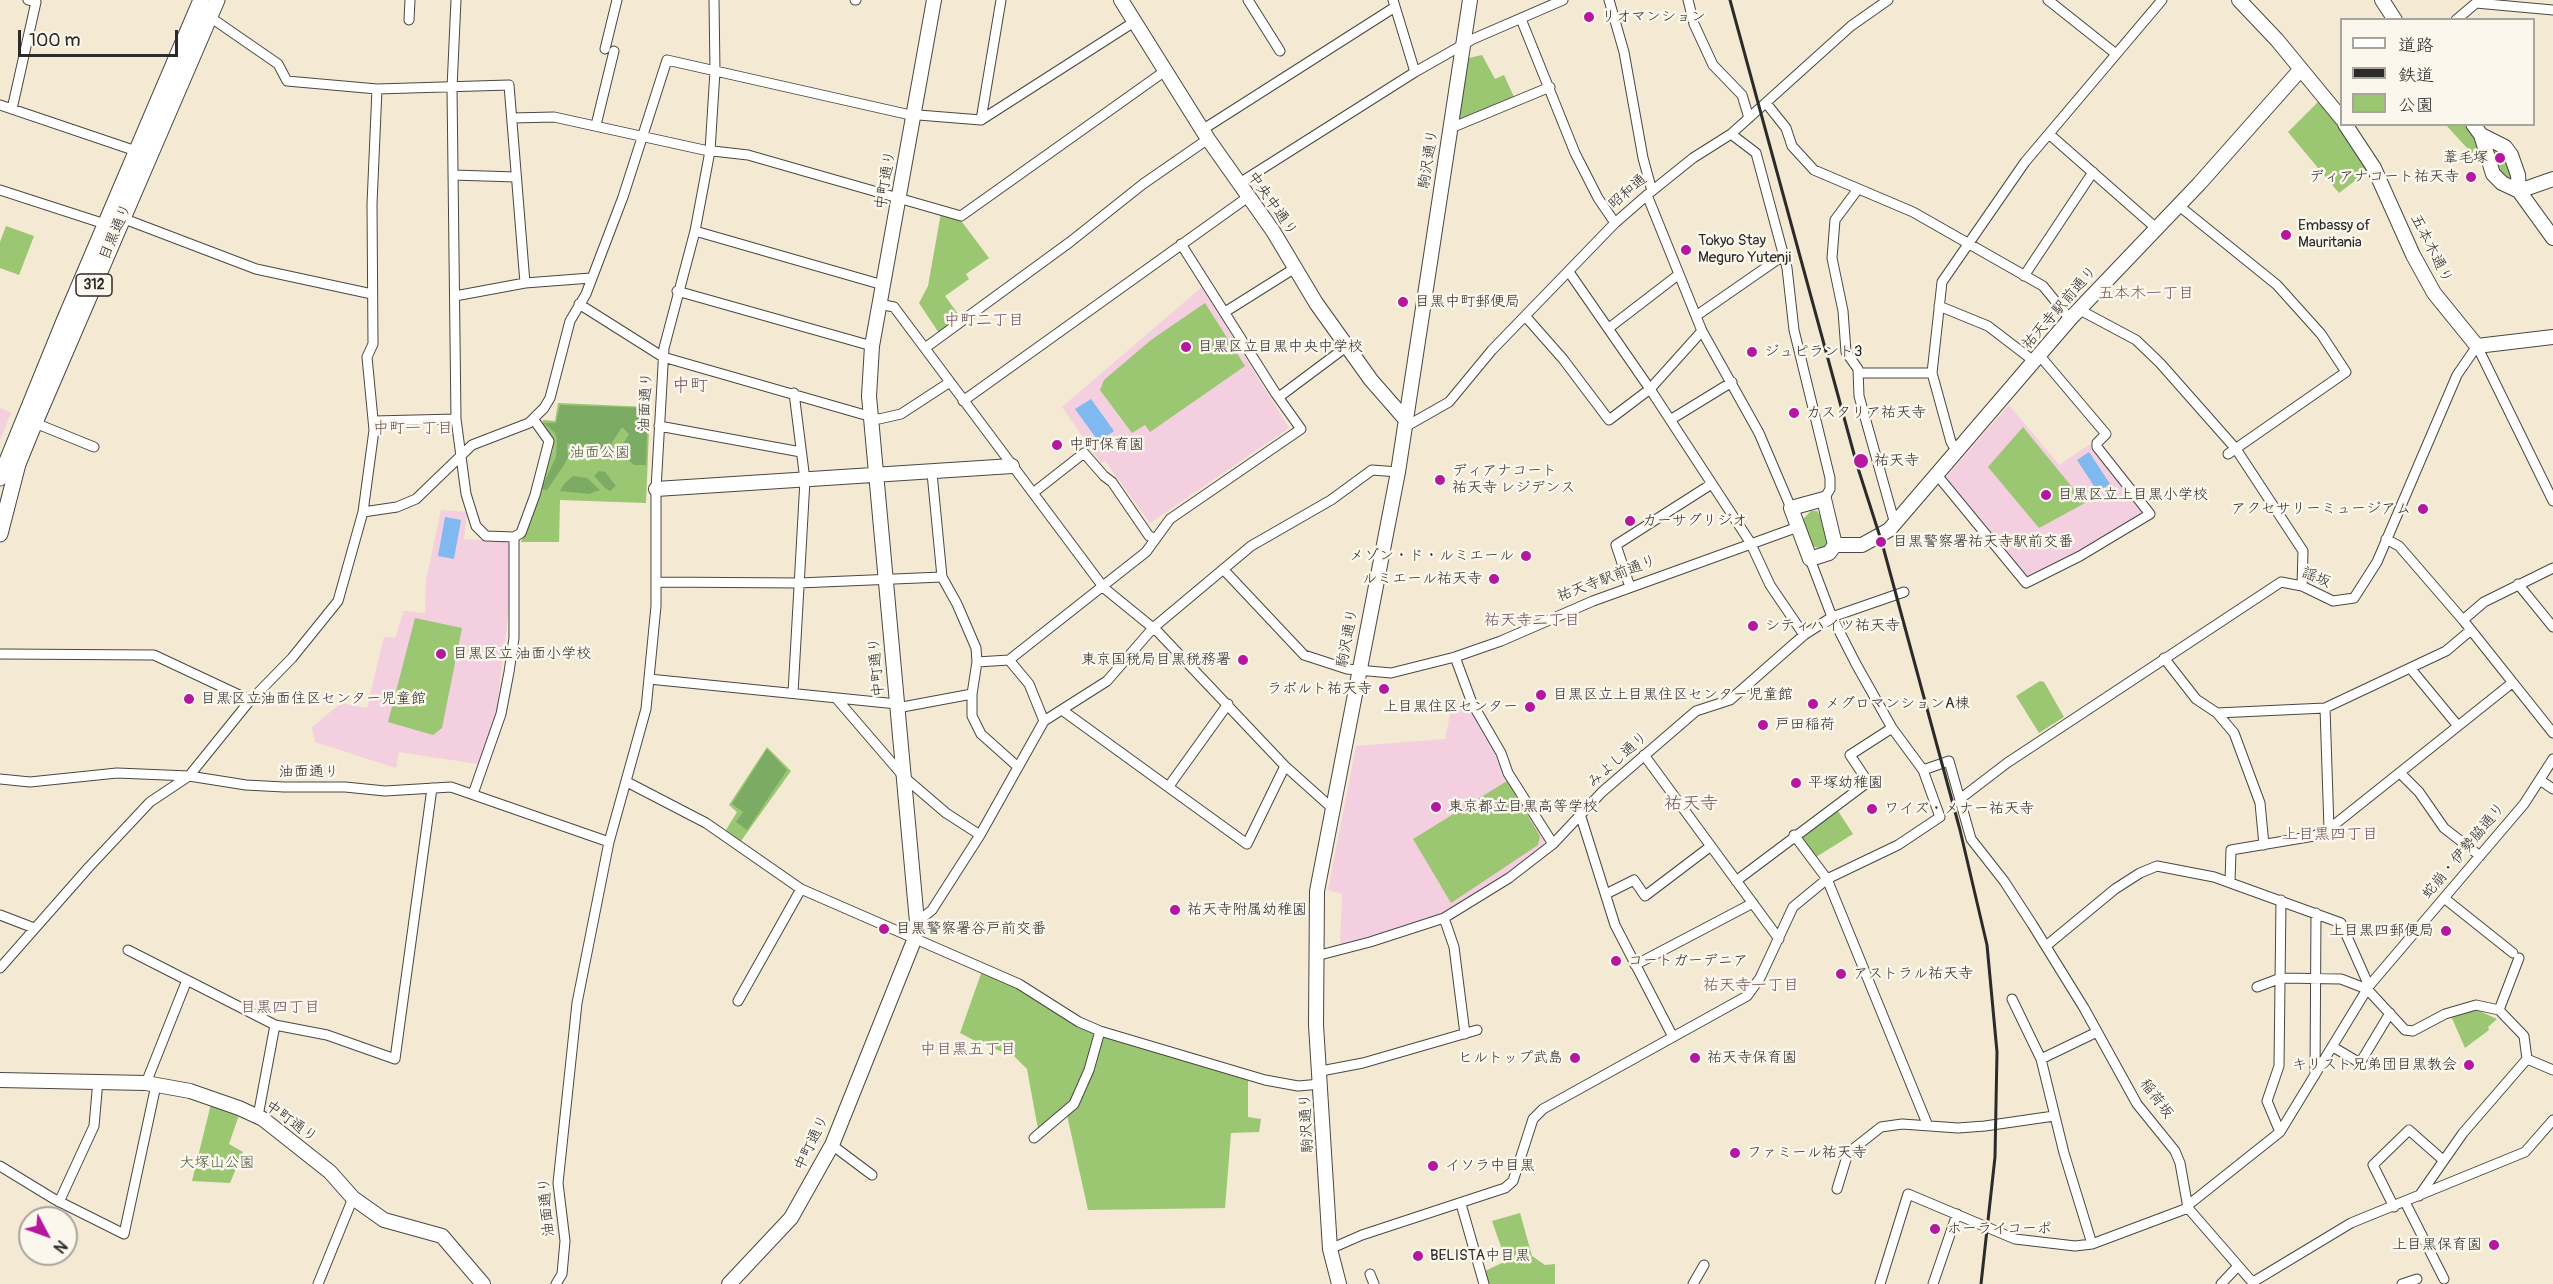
<!DOCTYPE html>
<meta charset="utf-8">
<style>
body{margin:0}
#map{position:relative;width:2553px;height:1284px;overflow:hidden;background:#f4e9d2;font-family:Pangolin,"Klee One",sans-serif}
canvas{display:block}
.legend{position:absolute;left:2340px;top:18px;width:195px;height:108px;box-sizing:border-box;background:#fbf7ec;border:2px solid #a8a59f;margin:0;padding:8px 10px;list-style:none;font-size:18px;color:#2b2b2b}
.legend li{display:flex;align-items:center;gap:12px;height:30px}
.legend b{width:30px;border:2px solid #a8a59f}
.north{position:absolute;left:18px;top:1206px;width:60px;height:60px;box-sizing:border-box;background:#fbf7ec;border:2px solid #a8a59f;border-radius:50%;rotate:131deg;font-size:16px;font-weight:700;line-height:24px;text-align:center;color:#2b2b2b}
.north::after{content:'';display:block;margin:auto;width:21px;height:27px;background:#b5179e;clip-path:polygon(50% 0,100% 100%,50% 72%,0 100%)}
.scale{position:absolute;left:18px;top:30px;width:160px;height:27px;box-sizing:border-box;border:3px solid #2b2b2b;border-top:0;padding-left:8px;font-size:18px;line-height:21px;white-space:nowrap;color:#2b2b2b;-webkit-text-stroke:4px #fbf7ec;paint-order:stroke}
</style>
<div id="map">
<canvas width="2553" height="1284"></canvas>
<ul class="legend">
<li><b style="height:8px;background:#fff"></b>道路</li>
<li><b style="height:8px;background:#2b2b2b"></b>鉄道</li>
<li><b style="height:16px;background:#9bc672"></b>公園</li>
</ul>
<div class="north">N</div>
<div class="scale">100 m</div>
</div>
<script>
const g = document.querySelector('canvas').getContext('2d');
g.lineJoin = 'round';
function fillPath(path, color) { g.fillStyle = color; g.fill(path, 'evenodd'); }
const shape = rows => new Path2D(rows.map(r => 'M' + r).join(''));
function strokePath(path, color, width, dash) { g.strokeStyle = color; g.lineWidth = width; g.lineCap = dash ? 'butt' : 'round'; g.setLineDash(dash || []); g.stroke(path); }
function drawText(font, color, halo, rows, align = 'center') {
  g.font = font + ' Pangolin,"Klee One",sans-serif'; g.lineWidth = 5; g.setLineDash([]); g.textBaseline = 'middle'; g.strokeStyle = halo; g.fillStyle = color; for (const [text, x, y, turn = 0] of rows) {
    g.save(); g.translate(x, y); g.rotate((+turn || 0) * Math.PI / 180); g.textAlign = isNaN(turn) ? turn : align; if (halo) g.strokeText(text, 0, 0); g.fillText(text, 0, 0); g.restore();
  }
}
fillPath(shape([
 [1202,287,1289,428,1150,523,1105,461,1101,463,1062,407],
 [2009,405,2059,465,2090,444,2145,513,2077,555,2028,577,1946,477],
 [0,408,11,413,0,440],
 [441,510,467,512,464,539,509,542,510,545,509,608,496,714,478,764,399,752,396,768,315,742,312,727,341,703,367,708,384,637,395,638,404,611,425,613,426,580],
 [1470,701,1545,835,1543,849,1502,879,1442,916,1340,948,1342,894,1328,890,1356,746,1445,739,1451,710]
]), '#f3cfdf');
fillPath(shape([
 [1482,55,1495,79,1504,75,1514,97,1458,121,1469,58],
 [2320,100,2369,170,2339,193,2288,132],
 [2446,125,2468,125,2477,136,2477,159],
 [2489,145,2502,150,2513,175,2511,179,2497,172],
 [941,213,959,218,989,258,966,274,969,279,945,296,961,318,939,333,919,303,928,286],
 [6,226,34,236,19,275,0,268,0,242],
 [1205,303,1245,366,1150,432,1145,425,1132,433,1100,390,1104,380,1151,340],
 [558,403,650,407,646,503,560,500,559,542,521,542,553,449,553,439,542,425,543,420,555,421],
 [2023,427,2085,503,2039,528,1988,467],
 [1811,511,1817,511,1821,517,1828,542,1822,549,1812,546,1803,519],
 [415,618,462,628,442,728,433,735,388,722],
 [2040,681,2044,682,2064,717,2039,733,2016,696],
 [767,747,791,771,741,841,726,830,737,812,729,805],
 [1507,781,1540,836,1538,845,1451,903,1413,839],
 [1838,811,1853,834,1816,857,1801,837],
 [982,971,1027,991,1092,1032,1095,1037,1086,1071,1071,1102,1038,1129,1027,1069,1014,1056,981,1044,960,1033],
 [2475,1009,2497,1019,2488,1027,2489,1030,2465,1048,2451,1016],
 [1106,1037,1248,1079,1248,1117,1261,1119,1259,1132,1231,1133,1225,1208,1088,1210,1067,1115,1077,1106,1093,1073,1102,1039],
 [211,1104,239,1115,229,1144,243,1152,230,1183,192,1181],
 [1520,1213,1532,1256,1545,1265,1555,1264,1555,1284,1487,1284,1483,1272,1506,1261,1492,1221]
]), '#9bc672');
fillPath(shape([
 [560,405,648,408,646,465,634,465,627,459,616,456,629,434,622,427,611,444,591,457,587,457,574,445,567,443,568,457,564,465,547,490,541,489,556,457,557,439,555,433,544,423,556,423],
 [599,471,605,472,616,486,610,491,605,488,594,476],
 [573,476,587,478,600,490,589,494,560,491,564,484],
 [767,749,787,770,747,830,736,822,743,812,732,804]
]), '#7cab64');
fillPath(shape([
 [1091,399,1114,431,1099,442,1075,409],
 [2089,452,2110,484,2098,492,2077,460],
 [445,517,461,520,454,559,438,556]
]), '#80b9f0');
const street = shape([
 [456,0,452,88,456,419,466,494,476,526,486,536,514,537,521,533,535,495,549,441,534,420],
 [855,0,856,0],
 [1248,0,1280,51],
 [1393,0,1415,72],
 [1609,0,1624,52,1643,158,1652,191],
 [1688,0,1694,24,1713,65,1742,95,1749,118],
 [2048,0,2116,54],
 [1521,19,1575,153,1598,198,1615,223],
 [409,20,410,0],
 [2456,20,2476,3,2553,10],
 [605,49,617,0],
 [377,89,509,85,525,283],
 [1766,103,1786,128,1792,146,1814,170,1913,212,2043,286,2070,319],
 [0,105,136,151],
 [12,109,36,2,28,0],
 [512,118,554,117,704,150,748,155,961,216,1165,71],
 [981,120,1001,0],
 [596,125,614,51],
 [1451,128,1550,87],
 [1202,130,1395,7],
 [1731,134,1756,153,1787,268,1794,330,1830,478,1830,489,1824,499],
 [2049,134,2156,228],
 [453,175,516,177],
 [1238,184,1415,72,1473,39,1563,0],
 [1858,189,1835,220,1832,258,1843,311,1846,352,1858,369,1859,396,1893,517,1897,520],
 [0,190,105,224],
 [1647,195,1702,331,1759,433,1791,508],
 [2178,205,2277,285,2321,334,2346,372,2228,454],
 [122,218,256,269,372,294],
 [695,231,883,285],
 [1569,272,1650,389,1750,542,1770,585,1804,635],
 [2024,276,2093,172],
 [677,291,872,346],
 [455,296,525,283,591,278],
 [579,304,663,357,879,419,901,414,950,382],
 [879,304,894,307,1104,588,1158,632,1285,766,1333,809],
 [1939,306,1988,326,2035,362],
 [2078,309,2136,340,2160,363,2236,449,2303,551,2302,586],
 [1225,312,1295,268],
 [1696,316,1784,255],
 [1526,317,1563,359,1609,420,1650,389,1702,331],
 [1609,328,1678,275],
 [925,348,1070,242,1143,184,1208,139],
 [1858,373,1932,373],
 [1279,397,1346,347],
 [963,401,1248,197],
 [1670,420,1732,382],
 [374,421,456,419],
 [35,423,94,447],
 [659,426,801,452],
 [1405,427,1449,402,1492,350,1615,223,1647,195,1693,158,1731,134,1851,26,1888,0],
 [1957,452,1951,442,1932,373,1942,282,2025,162,2162,0],
 [932,473,942,577,957,604,976,648,977,662,972,694,972,716,981,734,1018,767],
 [1937,475,2026,583,2080,556,2150,514,2097,447,2097,443,2106,434,2040,356],
 [1033,493,1084,453,1104,476,1112,482,1149,536,1155,538],
 [363,512,397,507,416,499,472,445,529,423,544,408,550,398,570,321,586,294,623,197,667,60,906,114,981,120,1134,22],
 [2386,539,2399,546,2463,620,2553,733],
 [1223,569,1304,655,1347,669,1391,673,1455,657,1501,641,1593,601,1798,527],
 [656,582,799,583,942,577],
 [2518,584,2553,627],
 [1630,587,1616,545,1710,485],
 [2463,620,2484,602,2553,568],
 [0,654,154,655,250,700],
 [1455,657,1472,703,1501,753,1508,773,1553,844],
 [2164,658,2196,699,2217,713,2234,733,2260,803,2264,845],
 [1009,660,1029,684,1044,721],
 [977,662,1009,660,1146,552,1170,519,1301,429,1276,394,1181,244],
 [2411,669,2458,726],
 [649,679,897,704],
 [793,693,805,480,794,393],
 [836,698,904,777,946,813,980,835],
 [897,708,972,694],
 [2325,708,2446,651,2471,630],
 [1062,710,1247,844,1285,766],
 [2217,713,2325,708,2329,829],
 [1644,755,1779,939],
 [1923,770,1949,761,1971,839,2004,881,2032,924,2084,1008,2137,1104,2175,1151,2180,1163,2188,1208,2254,1284],
 [2400,773,2419,792,2444,828,2480,856],
 [0,779,30,782,117,773,189,776,246,785,284,787,345,787,385,791,451,787,609,842],
 [2540,780,2553,789],
 [627,782,706,823,801,889,1019,984,1079,1022,1100,1031,1265,1080,1298,1086,1321,1084],
 [1169,786,1228,704],
 [473,794,501,714,509,672,514,638,514,537],
 [1960,799,2007,763,2281,582,2302,586,2333,601,2354,598,2377,562,2457,375,2477,346,2553,501],
 [1581,817,1615,925,1673,1037],
 [1794,835,1827,879,1928,1126],
 [1736,881,1868,782,1850,755,1892,728],
 [2230,882,2231,850,2314,836,2329,829,2512,683],
 [1606,894,1634,880,1645,896,1711,846],
 [2444,898,2513,953],
 [0,915,34,928],
 [1444,918,1454,947,1465,1034],
 [917,922,932,910,980,835,1044,721,1107,681,1153,628,1251,546,1331,500,1372,470,1398,472],
 [2046,946,2115,889,2140,873,2157,866,2214,877,2341,923,2369,986],
 [128,950,275,1025,327,1035,395,1059,432,788],
 [1316,956,1370,942,1444,918,1509,878,1553,844,1602,792,1696,711,1730,700,1804,635,1832,617,1904,592],
 [1635,965,1753,903],
 [0,968,89,867,150,802,189,776,248,703,292,658,334,606,338,601,363,512,374,430,367,357,373,344,372,204,377,89,287,81,278,64,210,17],
 [2257,987,2281,978,2341,979,2367,989,2405,1030,2413,1031,2445,1014,2476,1005,2499,1010,2524,1036,2527,1059,2553,1070],
 [2012,999,2041,1059,2064,1153,2092,1244],
 [738,1001,801,889],
 [2499,1010,2519,958],
 [2333,1047,2360,1063,2390,1013],
 [2041,1059,2097,1032],
 [1321,1071,1363,1063,1477,1030],
 [2315,1075,2316,913],
 [146,1083,187,980],
 [258,1116,275,1025],
 [2280,1132,2267,1101,2279,1066,2281,900],
 [1034,1138,1074,1104,1089,1070,1100,1031],
 [832,1145,872,1175],
 [0,1166,54,1199,124,1234,156,1085],
 [1837,1189,1848,1153,1881,1127,1902,1124,1958,1128,1985,1126,2054,1116],
 [2419,1196,2463,1133,2527,1059],
 [59,1202,94,1126,98,1080],
 [2405,1202,2444,1279],
 [1461,1204,1484,1284],
 [2187,1206,2280,1132,2369,986,2524,804,2553,759],
 [2394,1207,2373,1165,2409,1130,2443,1160],
 [1330,1249,1362,1235,1505,1188,1513,1181,1533,1119,1543,1109,1747,996,1760,978,1793,907,1827,879,1898,845,1940,817,1923,770,1892,728,1856,664,1832,617,1810,559],
 [1370,1274,1374,1284],
 [2253,1282,2351,1223,2525,1152,2553,1120],
 [318,1284,353,1198],
 [556,1284,562,1274,565,1241,558,1183,577,1003,609,842,646,709,656,606,656,489,664,348,695,231,710,151,715,71,714,0],
 [1693,1284,1704,1265],
 [1880,1284,1908,1194,2015,1239,2075,1246,2092,1244,2188,1208],
 [1933,1284,1957,1214],
 [2221,1284,2238,1266],
 [2402,1284,2417,1279]
]);
const secondary = shape([
 [1121,0,1208,139,1273,231,1316,303,1371,380,1406,420],
 [2239,0,2277,40,2342,119],
 [2382,0,2395,20],
 [2345,124,2374,168,2413,255,2434,293,2477,346,2553,337],
 [2473,124,2481,135,2505,147,2511,155,2518,175,2519,191,2553,238],
 [2481,135,2493,174,2502,183,2519,191],
 [2519,191,2553,179],
 [656,489,1012,466],
 [1824,499,1835,545,1829,553,1810,559,1791,508,1824,499],
 [1835,545,1862,545,1889,530,2070,319,2199,184,2301,69],
 [0,1080,146,1083,190,1091,239,1108,263,1119,330,1172,353,1198,384,1220,442,1236,483,1284],
 [729,1284,791,1218,832,1145,915,938,917,922,869,396,872,346,934,0],
 [1339,1284,1330,1249,1316,1025,1317,891,1398,472,1470,0]
]);
const primary = shape([
 [0,478,64,321,201,0],
 [0,534,18,464,31,432,217,0]
]);
strokePath(street, '#494844', 11);
strokePath(secondary, '#494844', 16);
strokePath(primary, '#494844', 17);
strokePath(street, '#fff', 9);
strokePath(secondary, '#fff', 14);
strokePath(primary, '#fff', 15);
strokePath(shape([
 [1730,0,1857,465,1882,543,1960,830,1987,945,1997,1052,1995,1157,1981,1284]
]), '#2b2b2b', 3);
for (const [x, y, r, color] of [
 [1589,17,6,"#b5179e"],
 [2500,158,6,"#b5179e"],
 [2471,177,6,"#b5179e"],
 [2286,235,6,"#b5179e"],
 [1686,250,6,"#b5179e"],
 [1403,302,6,"#b5179e"],
 [1186,347,6,"#b5179e"],
 [1752,352,6,"#b5179e"],
 [1794,413,6,"#b5179e"],
 [1057,445,6,"#b5179e"],
 [1861,461,8,"#b5179e"],
 [1440,480,6,"#b5179e"],
 [2046,495,6,"#b5179e"],
 [2423,509,6,"#b5179e"],
 [1630,521,6,"#b5179e"],
 [1881,542,6,"#b5179e"],
 [1526,556,6,"#b5179e"],
 [1494,579,6,"#b5179e"],
 [1753,626,6,"#b5179e"],
 [441,654,6,"#b5179e"],
 [1243,660,6,"#b5179e"],
 [1384,689,6,"#b5179e"],
 [1541,695,6,"#b5179e"],
 [189,699,6,"#b5179e"],
 [1813,704,6,"#b5179e"],
 [1530,707,6,"#b5179e"],
 [1763,725,6,"#b5179e"],
 [1796,783,6,"#b5179e"],
 [1436,807,6,"#b5179e"],
 [1872,809,6,"#b5179e"],
 [1175,910,6,"#b5179e"],
 [884,929,6,"#b5179e"],
 [2446,931,6,"#b5179e"],
 [1616,961,6,"#b5179e"],
 [1841,974,6,"#b5179e"],
 [1575,1058,6,"#b5179e"],
 [1695,1058,6,"#b5179e"],
 [2469,1065,6,"#b5179e"],
 [1735,1153,6,"#b5179e"],
 [1433,1166,6,"#b5179e"],
 [1935,1229,6,"#b5179e"],
 [2494,1245,6,"#b5179e"],
 [1418,1256,6,"#b5179e"]
]) { const dot = new Path2D(); dot.arc(x, y, r, 0, 2 * Math.PI); g.fillStyle = color; g.fill(dot); strokePath(dot, '#fbf7ec', 2); }
for (const [x, y, w] of [
 [94,285,36]
]) { const box = new Path2D(); box.roundRect(x - w / 2, y - 11, w, 22, 4.5); g.fillStyle = '#fbf7ec'; g.fill(box); strokePath(box, '#2b2b2b', 1.5); }
drawText('bold 14px', '#2b2b2b', null, [
 ["312",94,285]
]);
drawText('15px', '#2b2b2b', '#fbf7ec', [
 ["リオマンション",1601,17],
 ["葦毛塚",2488,158,"right"],
 ["ディアナコート祐天寺",2459,177,"right"],
 ["Embassy of",2298,226],
 ["Mauritania",2298,243],
 ["Tokyo Stay",1698,241],
 ["Meguro Yutenji",1698,258],
 ["目黒中町郵便局",1415,302],
 ["目黒区立目黒中央中学校",1198,347],
 ["ジュピラント3",1764,352],
 ["カスタリア祐天寺",1806,413],
 ["中町保育園",1069,445],
 ["祐天寺",1874,461],
 ["ディアナコート",1452,471],
 ["祐天寺 レジデンス",1452,488],
 ["目黒区立上目黒小学校",2058,495],
 ["アクセサリーミュージアム",2411,509,"right"],
 ["カーサグリジオ",1642,521],
 ["目黒警察署祐天寺駅前交番",1893,542],
 ["メゾン・ド・ルミエール",1514,556,"right"],
 ["ルミエール祐天寺",1482,579,"right"],
 ["シティハイツ祐天寺",1765,626],
 ["目黒区立 油面小学校",453,654],
 ["東京国税局目黒税務署",1231,660,"right"],
 ["ラボルト祐天寺",1372,689,"right"],
 ["目黒区立上目黒住区センター児童館",1553,695],
 ["目黒区立油面住区センター児童館",201,699],
 ["メグロマンションA棟",1825,704],
 ["上目黒住区センター",1518,707,"right"],
 ["戸田稲荷",1775,725],
 ["平塚幼稚園",1808,783],
 ["東京都立目黒高等学校",1448,807],
 ["ワイズ・メナー祐天寺",1884,809],
 ["祐天寺附属幼稚園",1187,910],
 ["目黒警察署谷戸前交番",896,929],
 ["上目黒四郵便局",2434,931,"right"],
 ["コートガーデニア",1628,961],
 ["アストラル祐天寺",1853,974],
 ["ヒルトップ武島",1563,1058,"right"],
 ["祐天寺保育園",1707,1058],
 ["キリスト兄弟団目黒教会",2457,1065,"right"],
 ["ファミール祐天寺",1747,1153],
 ["イソラ中目黒",1445,1166],
 ["ホーライコーポ",1947,1229],
 ["上目黒保育園",2482,1245,"right"],
 ["BELISTA中目黒",1430,1256]
], 'left');
drawText('15px', '#2b2b2b', '#fbf7ec', [
 ["駒沢通り",1429,159,-81],
 ["中町通り",886,180,-80],
 ["昭和通",1628,192,-41],
 ["中央中通り",1272,204,55],
 ["目黒通り",116,232,-67],
 ["五本木通り",2431,249,63],
 ["祐天寺駅前通り",2060,308,-49],
 ["油面通り",646,402,-87],
 ["謡坂",2316,578,22],
 ["祐天寺駅前通り",1607,579,-21],
 ["駒沢通り",1348,638,-79],
 ["中町通り",877,667,-95],
 ["みよし通り",1618,760,-42],
 ["油面通り",309,772],
 ["蛇崩・伊勢脇通り",2464,851,-50],
 ["稲荷坂",2156,1099,53],
 ["中町通り",291,1122,36],
 ["駒沢通り",1307,1123,-93],
 ["中町通り",812,1143,-64],
 ["油面通り",547,1207,-95]
]);
drawText('15px', '#4d5a40', '#fbf7ec', [
 ["油面公園",600,453],
 ["大塚山公園",217,1163]
]);
drawText('16px', '#715560', '#fbf7ec', [
 ["五本木一丁目",2146,294],
 ["中町二丁目",984,321],
 ["中町一丁目",413,429],
 ["祐天寺二丁目",1532,621],
 ["上目黒四丁目",2330,835],
 ["祐天寺一丁目",1751,986],
 ["目黒四丁目",280,1008],
 ["中目黒五丁目",968,1050]
]);
drawText('18px', '#715560', '#fbf7ec', [
 ["中町",690,386],
 ["祐天寺",1691,804]
]);
</script>
